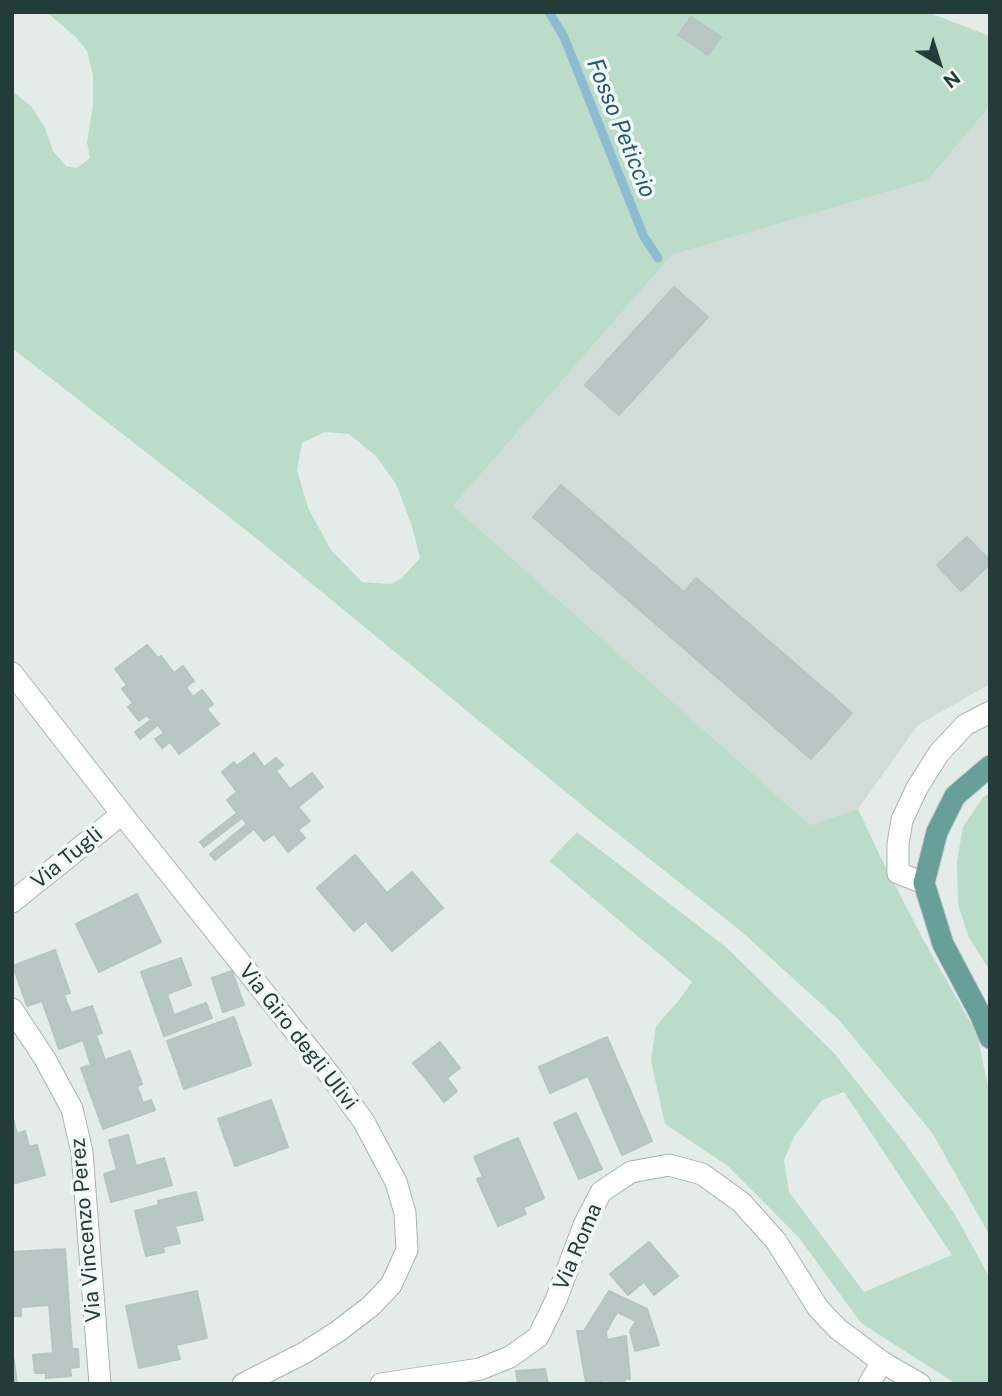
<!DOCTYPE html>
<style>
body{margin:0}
#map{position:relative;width:1002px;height:1396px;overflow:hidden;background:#e3ece9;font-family:"Public Sans",sans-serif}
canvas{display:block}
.frame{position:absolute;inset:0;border:14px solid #233c39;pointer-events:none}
.north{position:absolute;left:904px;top:28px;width:70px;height:70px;-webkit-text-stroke:5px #f3f9f7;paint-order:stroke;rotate:142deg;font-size:19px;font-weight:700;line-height:28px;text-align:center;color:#233c39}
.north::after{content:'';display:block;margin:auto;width:24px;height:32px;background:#233c39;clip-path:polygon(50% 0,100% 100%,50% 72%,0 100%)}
</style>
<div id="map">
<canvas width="1002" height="1396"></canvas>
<div class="frame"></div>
<div class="north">N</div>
</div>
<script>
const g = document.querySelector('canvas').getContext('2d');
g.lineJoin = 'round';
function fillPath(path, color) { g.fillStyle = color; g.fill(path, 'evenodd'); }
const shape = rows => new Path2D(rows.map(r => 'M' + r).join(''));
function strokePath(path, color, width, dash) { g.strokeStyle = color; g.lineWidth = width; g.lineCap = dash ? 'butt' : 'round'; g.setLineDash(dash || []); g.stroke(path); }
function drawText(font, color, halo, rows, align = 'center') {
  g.font = font + ' "Public Sans",sans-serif'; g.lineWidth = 7; g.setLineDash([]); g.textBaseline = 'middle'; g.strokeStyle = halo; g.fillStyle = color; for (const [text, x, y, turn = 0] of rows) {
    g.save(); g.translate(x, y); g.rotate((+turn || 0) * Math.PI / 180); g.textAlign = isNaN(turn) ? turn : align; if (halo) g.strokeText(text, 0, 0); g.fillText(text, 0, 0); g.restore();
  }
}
fillPath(shape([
 [990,106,990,561,967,537,937,565,990,564,990,684,918,725,858,809,810,825,452,507,672,255,928,180],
 [674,287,707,318,618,415,586,386],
 [561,485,684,592,696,579,851,713,812,759,533,518]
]), '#d1dcd8');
fillPath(shape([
 [38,12,927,12,990,36,990,106,928,180,672,255,453,506,810,825,858,809,881,858,924,941,977,1034,990,1096,990,1236,933,1134,840,1021,742,932,594,815,251,534,12,348,12,91,32,107,45,128,53,151,66,166,77,168,90,158,87,142,93,105,93,75,87,51,76,37,50,15],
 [325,432,349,434,376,456,396,484,412,526,420,558,401,579,390,584,362,582,331,550,308,508,297,470,302,443],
 [990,793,990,971,969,938,958,905,957,861,963,827,983,797],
 [577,832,727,948,834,1053,904,1142,954,1213,990,1278,990,1384,956,1384,861,1323,800,1239,728,1166,665,1124,651,1061,656,1026,679,1000,692,982,549,861],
 [844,1092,952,1255,864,1292,789,1192,784,1160,794,1137,822,1100]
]), '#bcdcca');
strokePath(shape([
 [549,12,564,37,644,237,658,258]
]), '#8dbbcf', 9);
const building = shape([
 [691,17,721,37,708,55,678,35,691,17],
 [674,287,708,317,619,415,585,385,674,287],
 [561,485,684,592,696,578,852,713,811,759,533,517,561,485],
 [967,537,990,561,990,564,961,591,937,565,967,537],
 [147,645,158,658,161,656,174,673,183,666,194,681,186,687,193,697,202,690,213,704,207,709,219,724,179,754,170,742,162,748,155,739,164,733,158,725,140,739,135,732,151,720,147,715,139,721,128,707,133,703,122,689,127,685,115,669,147,645],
 [254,753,264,767,276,758,283,765,276,771,290,789,312,773,323,787,298,807,310,821,298,830,305,838,288,852,274,834,264,841,254,829,215,860,210,854,247,824,242,818,204,847,200,842,237,813,227,800,237,792,222,772,234,762,237,766,254,753],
 [355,855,387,893,412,872,443,908,392,951,366,921,354,931,317,888,355,855],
 [137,894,161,942,99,972,76,924,137,894],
 [55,950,70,993,64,995,71,1013,92,1006,102,1033,96,1035,105,1060,130,1051,142,1084,137,1086,143,1103,151,1100,155,1110,103,1129,81,1068,91,1065,83,1040,59,1049,42,1001,27,1006,13,966,55,950],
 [181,958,191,985,167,994,174,1015,206,1003,212,1018,164,1036,141,972,181,958],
 [232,971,244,1005,223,1012,212,978,232,971],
 [234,1017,251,1065,184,1089,167,1041,234,1017],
 [607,1037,652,1141,622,1155,588,1076,550,1093,539,1067,607,1037],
 [440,1042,460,1068,447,1078,457,1091,444,1102,413,1063,440,1042],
 [271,1100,288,1147,235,1166,218,1119,271,1100],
 [576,1113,602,1169,579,1179,554,1123,576,1113],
 [12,1115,17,1134,25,1131,29,1147,37,1145,45,1175,12,1184,12,1115],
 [128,1135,136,1166,164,1158,172,1185,111,1202,104,1174,117,1170,109,1140,128,1135],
 [518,1138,544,1198,523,1208,526,1214,498,1226,477,1179,483,1177,474,1157,518,1138],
 [196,1192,203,1220,175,1226,180,1243,163,1247,164,1252,146,1256,135,1211,159,1205,158,1201,196,1192],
 [649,1242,678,1276,654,1295,644,1282,628,1295,610,1274,649,1242],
 [65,1249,72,1349,78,1349,79,1367,70,1368,71,1376,46,1378,46,1373,35,1373,33,1355,53,1353,49,1305,21,1307,21,1316,12,1316,12,1252,65,1249],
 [197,1291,207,1338,176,1345,180,1359,139,1368,126,1306,197,1291],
 [609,1291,647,1309,659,1345,635,1351,630,1331,636,1321,617,1312,606,1332,607,1340,626,1336,630,1379,624,1379,625,1384,608,1384,608,1380,586,1383,577,1331,584,1331,609,1291],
 [12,1360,14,1360,17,1384,12,1384,12,1360],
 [545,1369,548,1384,518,1384,516,1371,545,1369]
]);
fillPath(building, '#b8c7c3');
strokePath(building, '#b5c5c1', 2);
const minor = shape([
 [12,673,122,814,333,1079,364,1122,396,1182,405,1213,407,1250,391,1285,371,1306,337,1332,304,1353,243,1384],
 [924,883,898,873,898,844,902,820,917,788,939,753,965,725,990,712],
 [12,902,122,814],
 [12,1009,45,1059,72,1109,82,1152,100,1384],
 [381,1384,480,1369,510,1357,538,1337,556,1300,584,1225,601,1192,631,1172,669,1165,702,1174,741,1202,776,1241,818,1308,838,1329,882,1362,920,1384],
 [869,1384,882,1362]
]);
const major = shape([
 [990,766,955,796,937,832,924,883,943,944,980,1014,990,1038]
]);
strokePath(minor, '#a6b4b1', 23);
strokePath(major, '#c1c8c8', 23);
strokePath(minor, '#fff', 21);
strokePath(major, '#699f99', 21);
drawText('21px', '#233c39', '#f3f9f7', [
 ["Via Tugli",67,858,-39],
 ["Via Giro degli Ulivi",298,1037,52],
 ["Via Vincenzo Perez",86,1230,-95],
 ["Via Roma",578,1247,-67]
]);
drawText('italic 23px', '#205b76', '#f3f9f7', [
 ["Fosso Peticcio",621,128,68]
]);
</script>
